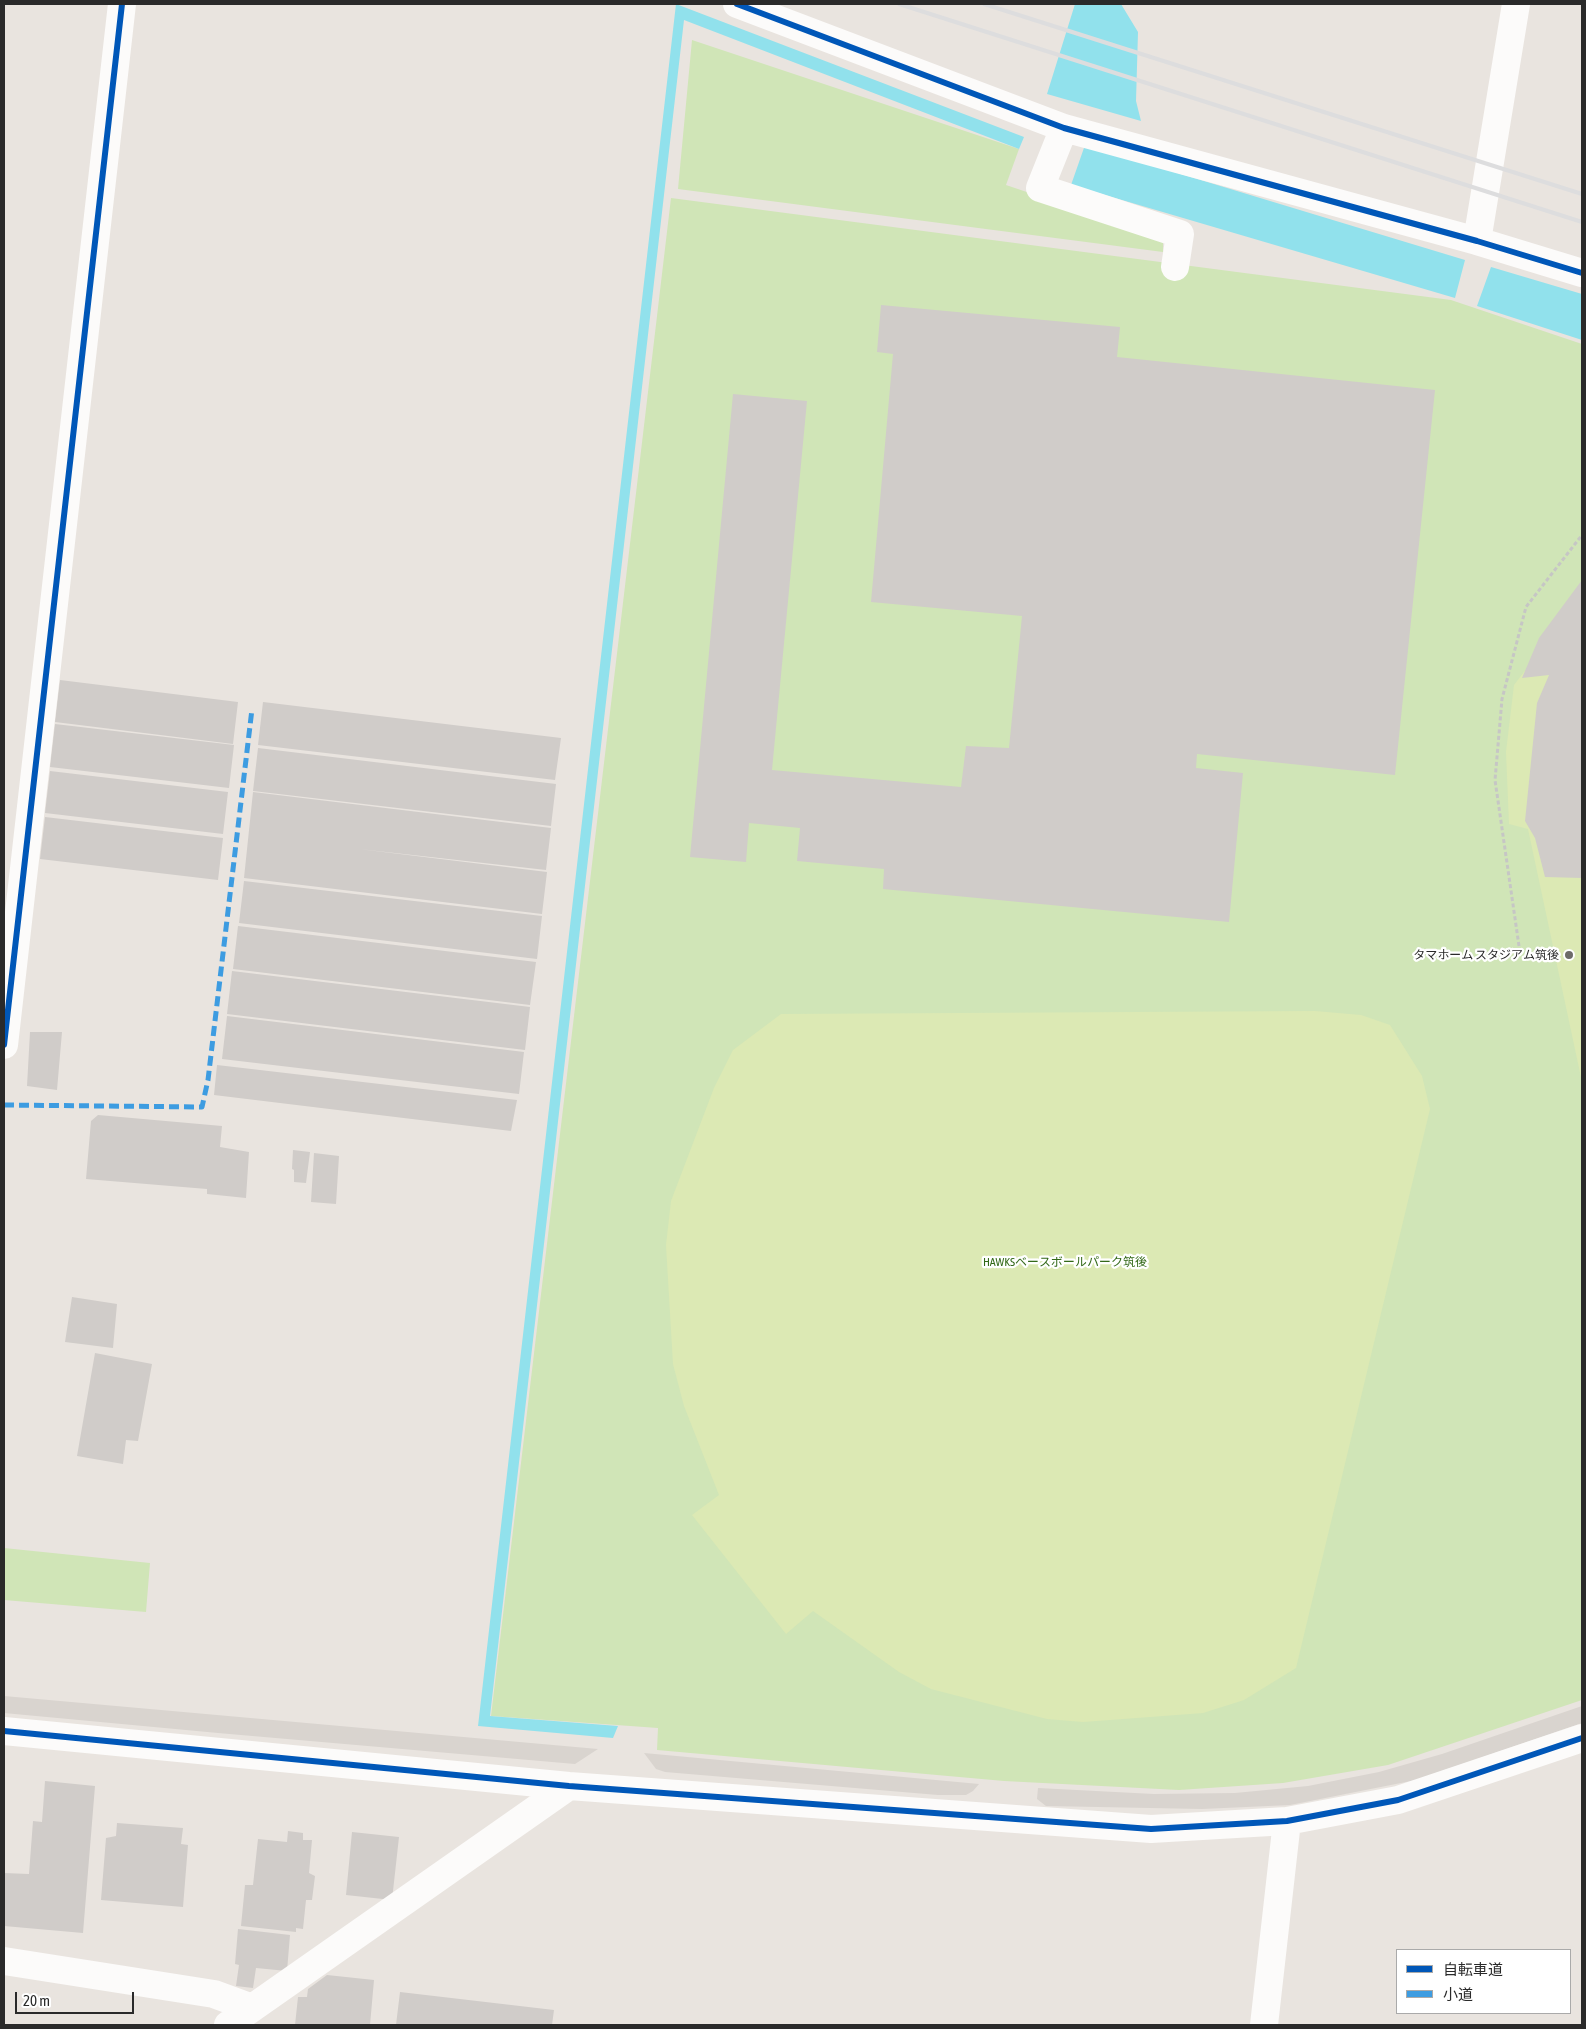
<!DOCTYPE html>
<meta charset="utf-8">
<style>
body{margin:0}
#map{position:relative;width:1586px;height:2029px;overflow:hidden;background:#e9e4df;font-family:"Asap Condensed","Noto Sans JP",sans-serif}
canvas{display:block}
.frame{position:absolute;inset:0;border:5px solid #2a2a2a;pointer-events:none}
.legend{position:absolute;left:1396px;top:1949px;width:175px;height:65px;box-sizing:border-box;background:#fff;border:1px solid #aaa;margin:0;padding:6px 9px;list-style:none;font-size:15px;color:#2a2a2a}
.legend li{display:flex;align-items:center;gap:10px;height:25px}
.legend b{width:25px;border:1px solid #aaa}
.scale{position:absolute;left:15px;top:1992px;width:119px;height:22px;box-sizing:border-box;border:2px solid #2a2a2a;border-top:0;padding-left:6px;font-size:15px;line-height:18px;white-space:nowrap;color:#2a2a2a;-webkit-text-stroke:4px #fff;paint-order:stroke}
</style>
<div id="map">
<canvas width="1586" height="2029"></canvas>
<div class="frame"></div>
<ul class="legend">
<li><b style="height:6px;background:#0057b8"></b>自転車道</li>
<li><b style="height:6px;background:#3d9ce1"></b>小道</li>
</ul>
<div class="scale">20 m</div>
</div>
<script>
const g = document.querySelector('canvas').getContext('2d');
g.lineJoin = 'round';
function fillPath(path, color) { g.fillStyle = color; g.fill(path, 'evenodd'); }
const shape = rows => new Path2D(rows.map(r => 'M' + r).join(''));
function strokePath(path, color, width, dash) { g.strokeStyle = color; g.lineWidth = width; g.lineCap = dash ? 'butt' : 'round'; g.setLineDash(dash || []); g.stroke(path); }
function drawText(font, color, halo, rows, align = 'center') {
  g.font = font + ' "Asap Condensed","Noto Sans JP",sans-serif'; g.lineWidth = 4.5; g.setLineDash([]); g.textBaseline = 'middle'; g.strokeStyle = halo; g.fillStyle = color; for (const [text, x, y, turn = 0] of rows) {
    g.save(); g.translate(x, y); g.rotate((+turn || 0) * Math.PI / 180); g.textAlign = isNaN(turn) ? turn : align; if (halo) g.strokeText(text, 0, 0); g.fillText(text, 0, 0); g.restore();
  }
}
fillPath(shape([
 [692,40,1019,149,1006,185,1163,238,1163,252,678,189],
 [671,198,1451,300,1582,344,1582,1700,1388,1765,1283,1783,1179,1790,1004,1781,657,1750,658,1728,491,1716],
 [4,1548,150,1563,146,1612,4,1600]
]), '#d0e5b7');
fillPath(shape([
 [1582,596,1582,1082,1528,829,1509,824,1506,752,1514,685],
 [1315,1011,1361,1015,1390,1025,1422,1076,1430,1109,1296,1668,1244,1700,1203,1713,1083,1722,1047,1719,931,1689,899,1672,813,1611,786,1634,692,1515,719,1495,684,1406,673,1364,666,1245,671,1201,714,1088,733,1050,781,1014]
]), '#dce9b4');
fillPath(shape([
 [4,1696,598,1749,575,1764,218,1733,4,1713],
 [1582,1706,1582,1723,1416,1780,1290,1805,1202,1809,1046,1806,1037,1799,1038,1788,1154,1794,1235,1793,1308,1786,1379,1772,1442,1754],
 [644,1753,979,1784,973,1791,966,1795,938,1795,665,1772,656,1769]
]), '#d9d4cf');
fillPath(shape([
 [676,4,1024,137,1019,149,684,20,490,1716,618,1726,613,1738,478,1726],
 [1075,4,1121,4,1138,32,1136,101,1141,121,1047,94],
 [1085,145,1465,260,1455,298,1071,185],
 [1491,267,1582,294,1582,340,1477,306]
]), '#91e1ec');
fillPath(shape([
 [881,305,1120,327,1117,357,1435,390,1395,775,1197,754,1196,768,1243,773,1229,922,883,889,884,869,797,861,800,828,749,823,746,862,690,857,733,394,807,401,772,770,961,787,966,746,1009,748,1022,616,871,602,893,354,877,352],
 [1582,580,1582,878,1545,877,1535,838,1525,821,1537,703,1549,675,1522,678,1539,638],
 [60,680,238,702,233,744,55,722],
 [263,702,561,738,555,780,258,745],
 [55,724,234,745,229,788,50,767],
 [258,748,556,784,551,826,253,791],
 [50,771,228,792,223,834,45,813],
 [253,792,551,828,546,870,359,849,547,872,542,914,244,878],
 [45,817,223,838,218,880,40,859],
 [244,881,542,916,537,959,239,923],
 [238,926,536,962,530,1005,233,969],
 [232,971,530,1007,525,1050,227,1014],
 [227,1016,524,1052,519,1094,222,1059],
 [30,1032,62,1032,57,1090,27,1086],
 [217,1065,517,1100,511,1131,214,1095],
 [98,1115,222,1126,220,1147,249,1152,246,1198,207,1194,207,1189,86,1179,91,1121],
 [293,1150,310,1152,306,1183,294,1182,294,1170,292,1169],
 [314,1153,339,1156,336,1204,311,1202],
 [72,1297,117,1304,113,1348,65,1342],
 [95,1353,152,1364,138,1441,126,1440,123,1464,77,1456],
 [45,1781,95,1786,83,1933,4,1926,4,1873,29,1874,33,1821,42,1822],
 [117,1823,183,1828,181,1844,188,1845,183,1907,101,1900,106,1838,116,1836],
 [288,1831,303,1833,303,1840,312,1840,309,1873,315,1876,312,1900,306,1900,303,1929,296,1928,296,1932,241,1926,245,1885,253,1885,258,1839,287,1842],
 [352,1832,399,1837,392,1900,346,1895],
 [238,1929,290,1935,287,1971,256,1968,253,1988,236,1986,239,1965,235,1964],
 [327,1975,374,1980,370,2025,295,2025,298,1997,307,1997,308,1989],
 [400,1992,554,2010,552,2025,396,2025]
]), '#d0ccc9');
strokePath(shape([
 [1519,946,1495,780,1502,699,1526,607,1582,535]
]), '#c6c6c5', 3, [4, 2.5]);
strokePath(shape([
 [737,4,1064,128,1477,241,1582,273],
 [1064,128,1040,188,1180,234,1175,267],
 [1477,241,1516,4],
 [4,1045,122,4],
 [4,1731,569,1786,1151,1829,1287,1821,1398,1800,1582,1738],
 [4,1961,214,1994,252,2008],
 [228,2025,569,1786],
 [1264,2025,1287,1821]
]), '#fcfbfa', 28);
strokePath(shape([
 [899,4,1582,222],
 [984,4,1582,194]
]), '#ddddde', 4);
strokePath(shape([
 [4,1105,202,1107,208,1080,252,709]
]), '#3d9ce1', 5, [10, 5]);
strokePath(shape([
 [737,4,1064,128,1477,241,1582,273],
 [4,1045,122,4],
 [4,1731,569,1786,1151,1829,1287,1821,1398,1800,1582,1738]
]), '#0057b8', 6);
for (const [x, y, r, color] of [
 [1569,955,5,"#6d6b69"]
]) { const dot = new Path2D(); dot.arc(x, y, r, 0, 2 * Math.PI); g.fillStyle = color; g.fill(dot); strokePath(dot, '#fff', 2); }
drawText('12px', '#2a2a2a', '#fff', [
 ["タマホーム スタジアム筑後",1559,955]
], 'right');
drawText('12px', '#336918', '#fff', [
 ["HAWKSベースボールパーク筑後",1065,1262]
]);
</script>
